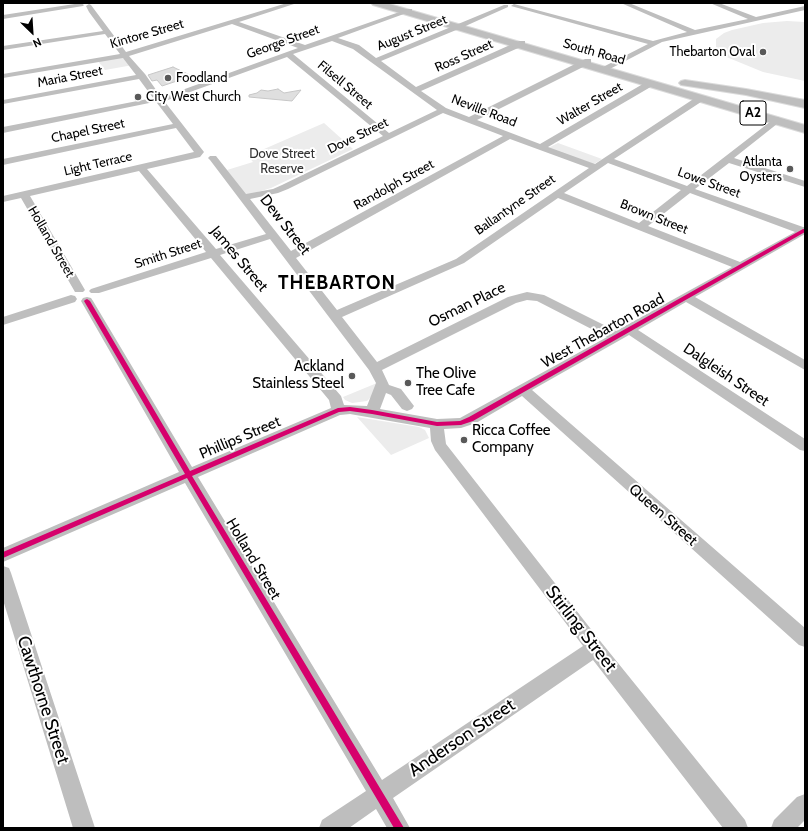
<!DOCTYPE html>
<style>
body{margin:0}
#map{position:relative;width:808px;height:831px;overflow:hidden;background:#fff;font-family:Cabin,sans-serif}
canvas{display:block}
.frame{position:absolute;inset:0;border:4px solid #000;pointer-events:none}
.north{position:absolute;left:12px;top:12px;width:40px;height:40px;-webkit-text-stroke:3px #fff;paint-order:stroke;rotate:155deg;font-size:11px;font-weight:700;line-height:16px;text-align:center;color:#000}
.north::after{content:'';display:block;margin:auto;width:14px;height:18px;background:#000;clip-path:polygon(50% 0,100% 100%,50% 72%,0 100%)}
</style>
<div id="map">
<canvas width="808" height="831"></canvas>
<div class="frame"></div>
<div class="north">N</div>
</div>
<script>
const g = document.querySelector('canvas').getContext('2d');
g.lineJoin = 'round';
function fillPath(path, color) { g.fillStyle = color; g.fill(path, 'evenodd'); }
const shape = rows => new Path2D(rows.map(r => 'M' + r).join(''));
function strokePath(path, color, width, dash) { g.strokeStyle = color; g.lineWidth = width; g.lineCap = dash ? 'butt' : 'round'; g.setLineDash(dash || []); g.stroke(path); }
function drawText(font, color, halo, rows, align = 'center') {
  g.font = font + ' Cabin,sans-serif'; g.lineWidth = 4; g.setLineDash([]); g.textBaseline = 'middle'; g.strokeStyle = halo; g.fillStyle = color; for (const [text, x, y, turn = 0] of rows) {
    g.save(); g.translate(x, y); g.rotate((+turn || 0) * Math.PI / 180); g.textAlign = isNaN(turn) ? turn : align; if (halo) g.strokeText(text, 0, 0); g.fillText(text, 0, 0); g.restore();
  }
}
fillPath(shape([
 [787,21,805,22,805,81,763,72,724,56,716,47,716,39,724,33,732,30,763,23],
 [125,55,133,65,105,70,97,60],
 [324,123,353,149,271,188,245,196,227,170,253,162,248,156],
 [558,143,602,159,594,164,548,148],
 [377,383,371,397,367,401,352,403,345,400,343,397],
 [357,417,419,427,425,430,429,438,391,455]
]), '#ececec');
const building = shape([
 [173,67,192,76,162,86,157,80,152,81,148,75,173,67],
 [278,89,284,93,301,90,292,101,249,97,249,95,257,93,261,90,268,91,278,89]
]);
fillPath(building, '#dfdfdf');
strokePath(building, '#c7c7c7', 1);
const highway = shape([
 [371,3,386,3,805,125,805,133,373,5,371,3],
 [685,80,746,89,805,100,805,108,746,95,681,85,679,83,681,81,685,80]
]);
strokePath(highway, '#dbdbdb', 2);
fillPath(shape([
 [81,3,84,5,83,6,3,19,3,15,81,3],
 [287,3,297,3,239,22,305,45,408,9,412,9,412,11,338,38,359,45,376,58,504,5,508,5,508,7,461,28,381,61,416,87,519,41,525,41,525,45,421,91,446,108,469,117,585,59,591,59,591,63,477,120,540,144,648,81,654,81,654,85,548,147,595,164,698,96,704,96,704,100,614,159,687,186,775,118,778,117,782,120,734,158,805,181,805,187,729,163,695,189,803,227,805,227,805,234,695,297,805,360,805,370,686,302,638,330,805,439,805,451,800,450,629,335,532,390,805,628,805,647,799,645,522,396,476,423,461,428,444,429,446,444,601,642,745,820,748,828,723,828,593,660,393,798,410,828,387,828,376,809,349,828,319,828,322,820,366,791,185,483,3,562,3,548,179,472,81,301,83,298,87,297,91,298,93,301,192,467,331,408,329,400,211,258,99,293,91,293,89,291,91,289,206,252,139,171,30,196,85,290,83,292,75,292,21,198,3,202,3,196,194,152,176,128,3,165,3,159,173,124,157,103,154,102,3,133,3,127,153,98,139,79,3,104,3,100,136,75,123,58,3,78,3,74,120,54,105,34,3,50,3,46,103,31,89,12,86,6,89,4,91,5,126,52,287,3],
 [232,24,298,48,160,98,161,97,145,74,129,56,232,24],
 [332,41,353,49,437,110,389,133,293,54,332,41],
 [287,57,383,136,282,185,273,189,246,194,216,156,210,156,208,158,210,160,266,234,216,249,147,169,200,157,204,152,165,102,168,100,287,57],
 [443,113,503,136,291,251,250,199,278,193,288,189,443,113],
 [510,139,589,168,456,259,337,310,296,258,510,139],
 [608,163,681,190,639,223,564,193,608,163],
 [690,193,795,232,740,262,648,226,690,193],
 [558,198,732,267,616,331,544,295,527,292,508,297,377,362,342,317,464,263,558,198],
 [270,239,369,370,376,383,367,406,344,405,341,396,220,255,270,239],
 [527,300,537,301,607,337,460,418,437,419,380,409,386,393,391,395,402,409,407,411,412,409,414,406,401,389,389,385,382,370,516,303,527,300],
 [350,414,430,428,431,441,435,450,583,646,382,780,198,477,340,415,350,414],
 [621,3,629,3,695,30,748,19,710,3,719,3,756,17,805,6,805,10,662,42,604,72,600,70,601,68,648,44,511,6,514,4,653,41,687,32,621,3],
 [71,295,75,296,77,299,75,302,3,325,3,317,71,295],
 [3,566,9,568,11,573,95,828,73,828,3,600,3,566],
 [805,794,805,820,797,828,771,828,774,820,797,797,805,794]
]), '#bebebe');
fillPath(highway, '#bebebe');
fillPath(shape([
 [803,229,805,229,805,232,473,421,461,425,437,426,372,414,350,411,339,412,192,476,404,828,394,828,187,478,3,558,3,552,185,474,84,301,85,300,87,299,90,301,190,471,338,408,350,407,372,410,437,422,460,421,469,417,803,229]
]), '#d6006c');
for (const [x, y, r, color] of [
 [763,52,4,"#595959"],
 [168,78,4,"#595959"],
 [138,97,4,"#595959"],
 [790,169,4,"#595959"],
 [352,376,4,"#595959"],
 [408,383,4,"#595959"],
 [464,440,4,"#595959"]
]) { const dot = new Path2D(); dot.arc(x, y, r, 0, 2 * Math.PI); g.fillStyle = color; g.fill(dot); strokePath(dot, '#fff', 1.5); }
drawText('13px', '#000', '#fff', [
 ["August Street",412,33,-22],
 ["Kintore Street",147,34,-16],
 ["George Street",283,42,-20],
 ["South Road",594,52,16],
 ["Ross Street",464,56,-24],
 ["Maria Street",70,77,-11],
 ["Filsell Street",345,85,40],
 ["Walter Street",590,104,-30],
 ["Neville Road",484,111,21],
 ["Chapel Street",88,131,-12],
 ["Dove Street",358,136,-26],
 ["Light Terrace",98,164,-13],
 ["Lowe Street",709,183,20],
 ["Randolph Street",394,185,-29],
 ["Ballantyne Street",515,205,-35],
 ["Brown Street",654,217,22],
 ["Holland Street",51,242,60],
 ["Smith Street",168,254,-18]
]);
drawText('13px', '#000', '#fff', [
 ["Thebarton Oval",755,52],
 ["Foodland",176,78,"left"],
 ["City West Church",146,97,"left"],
 ["Atlanta",782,162],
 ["Oysters",782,177]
], 'right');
drawText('13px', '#333', '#fff', [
 ["Dove Street",282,154],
 ["Reserve",282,169]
]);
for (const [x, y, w] of [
 [753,113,26]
]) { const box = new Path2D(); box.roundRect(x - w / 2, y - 12, w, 24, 3); g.fillStyle = '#fff'; g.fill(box); strokePath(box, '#000', 1); }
drawText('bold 14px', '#000', null, [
 ["A2",753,113]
]);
drawText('15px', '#000', '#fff', [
 ["Dew Street",285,225,52],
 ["James Street",239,259,50],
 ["Osman Place",467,305,-26],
 ["West Thebarton Road",603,331,-29],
 ["Dalgleish Street",726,375,34],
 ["Phillips Street",240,438,-23],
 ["Queen Street",663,515,41],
 ["Holland Street",253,559,59]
]);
drawText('15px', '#000', '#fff', [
 ["Ackland",344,367,"right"],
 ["Stainless Steel",344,384,"right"],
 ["The Olive",416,374],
 ["Tree Cafe",416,391],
 ["Ricca Coffee",472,431],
 ["Company",472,448]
], 'left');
drawText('18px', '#000', '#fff', [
 ["Stirling Street",581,629,52],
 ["Cawthorne Street",43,700,72],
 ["Anderson Street",462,738,-34]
]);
g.letterSpacing = '1px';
drawText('bold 19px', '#000', '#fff', [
 ["THEBARTON",337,283]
]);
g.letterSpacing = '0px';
</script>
